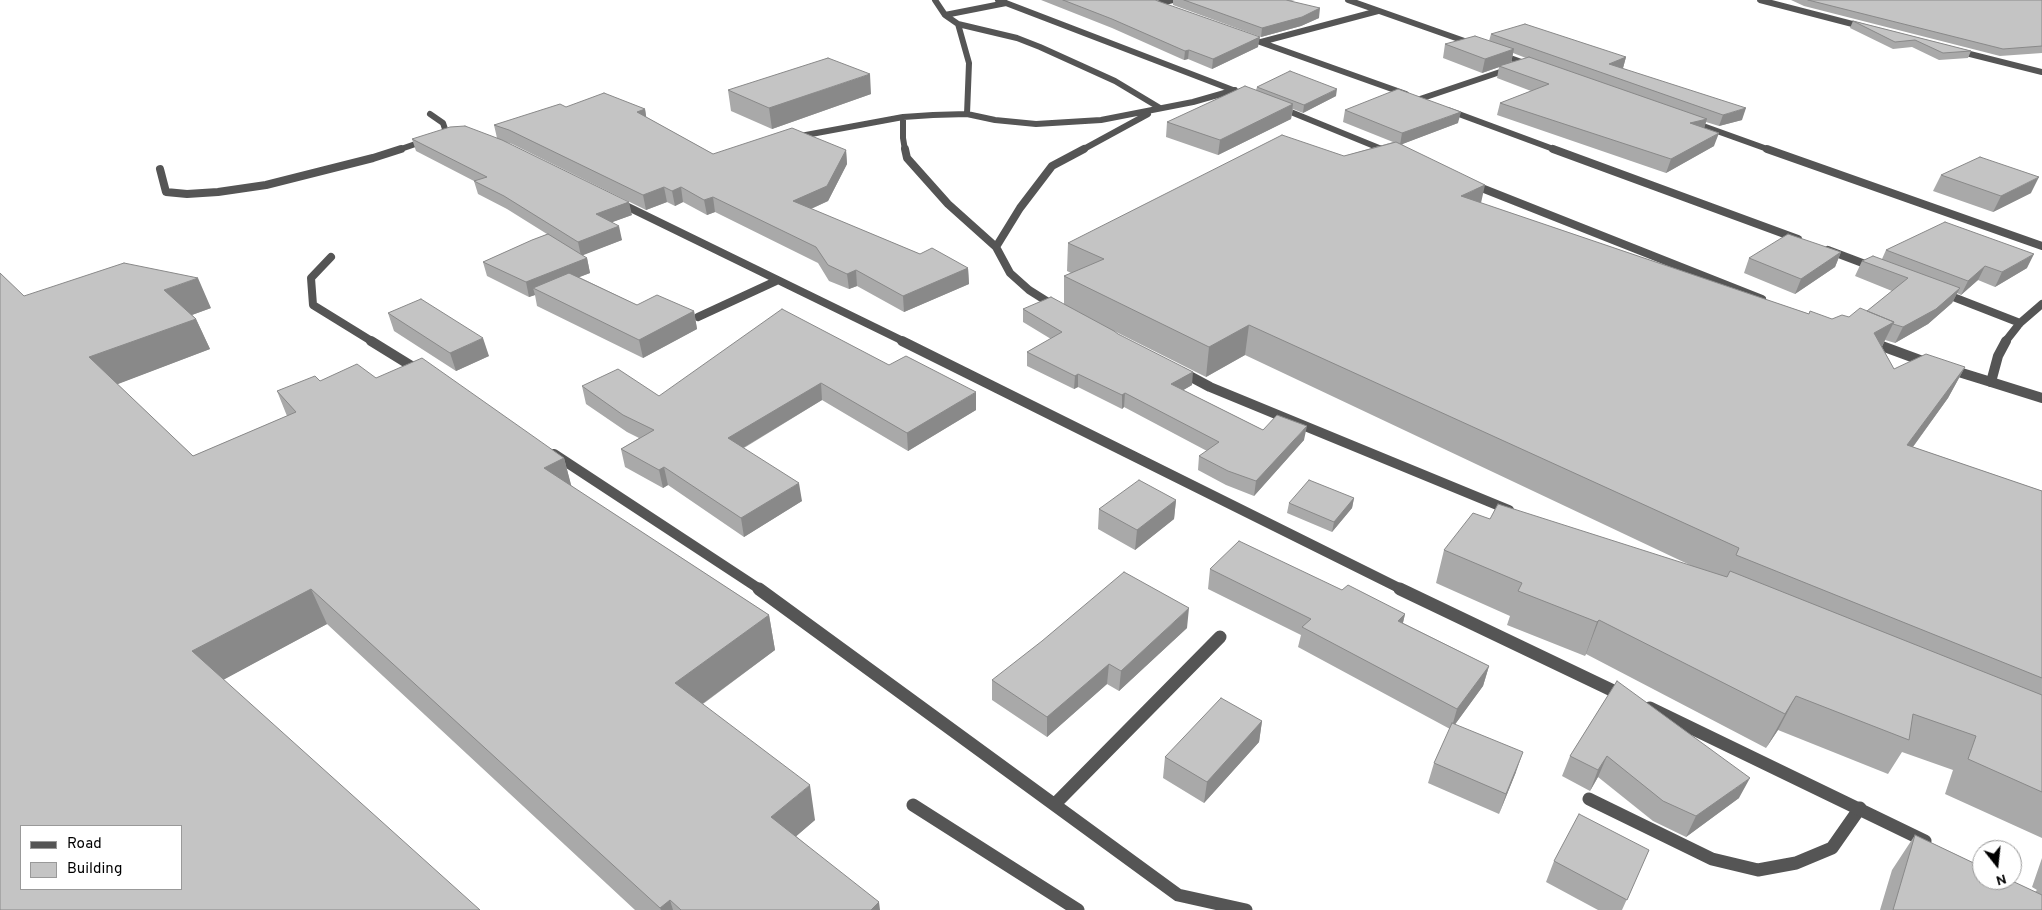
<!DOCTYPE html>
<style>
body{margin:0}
#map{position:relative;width:2042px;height:910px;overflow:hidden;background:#fff;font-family:Overpass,sans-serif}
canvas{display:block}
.legend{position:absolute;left:20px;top:825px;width:162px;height:65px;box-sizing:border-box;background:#fff;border:1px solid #999;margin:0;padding:6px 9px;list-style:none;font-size:15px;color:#000}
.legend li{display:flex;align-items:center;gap:10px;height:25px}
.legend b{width:25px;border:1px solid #999}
.north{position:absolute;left:1972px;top:840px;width:50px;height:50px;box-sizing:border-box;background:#fff;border:1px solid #999;border-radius:50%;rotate:164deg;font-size:14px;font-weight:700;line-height:20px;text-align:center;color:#000}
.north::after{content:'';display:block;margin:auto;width:18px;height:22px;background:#000;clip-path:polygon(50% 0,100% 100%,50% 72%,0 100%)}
</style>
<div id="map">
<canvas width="2042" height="910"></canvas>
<ul class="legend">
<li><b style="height:6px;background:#555"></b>Road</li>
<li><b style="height:14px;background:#c4c4c4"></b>Building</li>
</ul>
<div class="north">N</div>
</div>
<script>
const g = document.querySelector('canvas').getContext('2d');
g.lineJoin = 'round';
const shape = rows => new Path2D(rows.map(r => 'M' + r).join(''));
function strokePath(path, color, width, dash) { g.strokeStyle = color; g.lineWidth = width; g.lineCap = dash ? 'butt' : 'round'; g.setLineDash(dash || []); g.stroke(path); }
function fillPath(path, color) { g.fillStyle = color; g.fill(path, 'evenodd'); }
strokePath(shape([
 [935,0,945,15],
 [998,0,1246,95],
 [958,24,1017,38,1040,47,1115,81,1160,108],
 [1281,108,1384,150],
 [430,114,443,123,447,135],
 [967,114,969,63,958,24,945,15,1006,3],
 [903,117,903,138,905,150],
 [795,137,903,117,933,115,967,114,995,120,1036,124,1101,120,1193,102,1235,90],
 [1082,150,1148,114]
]), '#555', 6);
strokePath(shape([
 [905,149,907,158,948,204,996,247,1010,273,1029,290,1056,307],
 [1381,149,1390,152],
 [1474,185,1762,299],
 [996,247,1020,208,1052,166,1084,149]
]), '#555', 8);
strokePath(shape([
 [1871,342,1928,363],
 [1949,369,1991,382],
 [1182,372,1210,387,1509,510]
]), '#555', 10);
strokePath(shape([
 [1589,799,1712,859,1758,870,1796,863,1832,848,1860,808],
 [913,805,1078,910]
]), '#555', 13);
strokePath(shape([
 [1348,0,1473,44],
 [1760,0,1864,27],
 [1156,4,1173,0],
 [1246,37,1406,94],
 [1261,42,1378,11],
 [1958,51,2042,72],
 [1499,54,1530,65],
 [1420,99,1509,69],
 [1448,110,1556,150],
 [1692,122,1770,150],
 [398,150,427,140]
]), '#555', 6);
strokePath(shape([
 [1553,149,1798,239],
 [1767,149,2042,246],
 [160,169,166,192,187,194,218,192,266,185,373,158,401,149],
 [620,203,905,342],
 [1828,250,1873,267],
 [331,257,311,278,313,305,373,342],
 [1943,293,2020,323],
 [698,317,776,281],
 [2005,342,2020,323,2042,304]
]), '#555', 8);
strokePath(shape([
 [371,341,418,370],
 [902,341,1403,590],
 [2006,341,1998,356,1991,382,2042,398],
 [554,454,761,590]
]), '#555', 10);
strokePath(shape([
 [759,589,1178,895,1246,910],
 [1400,589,1624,696],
 [1650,708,1925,841],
 [1055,804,1220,637]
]), '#555', 13);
fillPath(shape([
 [1041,0,1154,0,1258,47,1212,69,1188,59,1184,60,1112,28],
 [1173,0,1295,0,1291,1,1319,18,1301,26,1261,37,1173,5],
 [1791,0,2042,0,2042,53,2000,56,1804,6],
 [1853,21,1971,51,1968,58,1939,60,1912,47,1893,49,1850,28],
 [1491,34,1626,57,1623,68,1622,68,1742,120,1719,126,1706,122,1704,128,1714,146,1666,173,1497,115,1500,103,1531,91,1497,78,1499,67,1482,73,1443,58,1445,44,1489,41],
 [1513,53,1526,58,1511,63],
 [1257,87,1336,96,1303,113,1293,109,1291,119,1218,155,1166,137,1167,122,1256,90],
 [728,90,871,94,772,129,731,111],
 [566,107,645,109,646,117,713,154,846,150,847,164,828,201,811,209,920,254,968,268,969,284,904,312,857,286,849,289,829,281,818,263,715,212,707,215,683,202,675,206,667,202,646,210,512,144,506,142,632,215,612,222,622,240,582,255,587,258,590,273,579,277,637,305,694,311,697,329,643,358,537,306,535,295,529,297,487,276,483,262,547,234,507,209,478,194,474,181,416,151,412,139,497,138,494,125],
 [1345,110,1458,123,1402,144,1481,203,1809,314,1832,319,1849,317,1867,311,1892,291,1855,276,1862,261,1882,259,1886,250,2027,268,1995,287,1978,280,1961,295,1957,293,1952,303,1928,324,1895,343,1885,340,1882,347,1894,369,1965,367,1948,398,1913,447,2042,491,2042,838,1945,794,1953,770,1902,752,1888,774,1778,730,1766,748,1586,654,1585,656,1507,625,1510,616,1436,583,1444,550,1490,519,1692,566,1245,355,1206,377,1114,331,1118,334,1192,385,1183,390,1263,430,1304,440,1254,496,1226,485,1198,470,1199,456,1207,451,1124,407,1122,409,1078,387,1074,389,1027,366,1027,352,1051,339,1023,322,1023,309,1064,304,1064,276,1071,273,1067,271,1068,243,1344,156,1393,142,1343,122],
 [1941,175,2031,193,1993,212,1933,191],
 [1841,252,1835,267,1795,294,1744,273,1749,258],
 [24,296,211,308,192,315,196,319,210,349,117,384,193,456,287,416,277,391,320,381,376,378,564,458,571,486,769,615,775,650,703,704,815,820,796,836,880,910,635,910,327,624,224,679,0,910],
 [388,313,489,356,456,371,394,331],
 [889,365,976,410,908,451,822,400,744,448,802,501,744,537,668,485,663,488,625,467,621,449,639,438,627,432,586,404,582,386,659,396],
 [1354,498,1352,508,1332,532,1287,513,1289,503],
 [1176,500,1174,519,1135,550,1098,529,1099,509],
 [1210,569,1405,614,1403,623,1489,666,1483,686,1455,724,1516,772,1499,814,1428,783,1434,763,1450,729,1298,647,1301,635,1208,589],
 [1187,628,1119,691,1107,684,1047,737,992,700,992,680],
 [1617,681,1739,798,1686,837,1653,821,1598,777,1590,791,1562,776,1570,756],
 [1262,721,1259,742,1204,803,1163,778,1165,757],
 [1915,835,2035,892,2037,890,2032,887,2042,858,2042,910,1880,910,1892,870],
 [1649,850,1622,910,1598,910,1546,882,1554,861]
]), '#a9a9a9');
fillPath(shape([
 [1320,8,1319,18,1301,26,1261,37,1262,28],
 [1260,37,1258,47,1212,69,1213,59],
 [1514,49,1511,63,1482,73,1485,59],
 [1189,50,1188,59,1184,60,1185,51],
 [1626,57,1623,68,1606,75,1609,64],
 [870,74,871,94,772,129,769,108],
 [1337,89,1336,96,1303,113,1304,105],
 [1293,104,1291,119,1218,155,1220,140],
 [1746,108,1742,120,1719,126,1723,115],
 [645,109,647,122,637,112],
 [1461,112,1458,123,1400,145,1402,133],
 [1707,119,1703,131,1690,123],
 [1719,133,1714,146,1666,173,1671,159],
 [846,150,847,164,828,201,795,216,793,201],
 [2039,177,2031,193,1993,212,2001,196],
 [1485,185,1479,212,1461,196],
 [664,187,667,202,646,210,643,195],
 [681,187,683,202,675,206,672,191],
 [713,197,715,212,707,215,704,200],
 [629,202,632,215,599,227,596,214],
 [619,226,622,240,581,256,578,242],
 [1841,252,1835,267,1795,294,1801,279],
 [2034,254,2027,268,1995,287,2002,272],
 [587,258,590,273,541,292,533,288,535,295,529,297,526,282],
 [1985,266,1978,280,1961,295,1968,281],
 [968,268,969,284,904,312,903,296],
 [856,270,857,286,849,289,847,274],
 [198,278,211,308,178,320,164,290],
 [1960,288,1952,303,1928,324,1895,343,1903,327],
 [694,311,697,329,643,358,639,340],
 [196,319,210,349,105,389,89,357],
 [1894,322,1879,352,1874,333],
 [1249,325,1245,355,1206,377,1209,347],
 [483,338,489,356,456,371,450,353],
 [1965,367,1948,398,1891,477,1907,445],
 [1193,372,1192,385,1170,398,1171,384],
 [1078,374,1078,387,1074,389,1075,376],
 [821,383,822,400,731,455,728,438],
 [976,392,976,410,908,451,907,433],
 [1125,393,1124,407,1122,409,1122,395],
 [1307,426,1304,440,1254,496,1256,481],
 [564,458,573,492,544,468],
 [664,467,668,485,663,488,659,470],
 [799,483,802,501,744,537,741,518],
 [1354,498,1352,508,1332,532,1334,522],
 [1176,500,1174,519,1135,550,1137,530],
 [311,589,327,624,212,686,192,651],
 [1189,608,1187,628,1119,691,1121,671],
 [1405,614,1400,634,1398,621],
 [769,615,775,650,683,718,675,683],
 [1599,620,1586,654,1585,656,1597,622],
 [1109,664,1107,684,1047,737,1047,717],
 [1489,666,1483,686,1451,730,1457,709],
 [1796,696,1778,730,1766,748,1785,714],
 [1262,721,1259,742,1204,803,1207,782],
 [1523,752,1516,772,1499,814,1506,794],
 [1607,756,1598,777,1590,791,1598,770],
 [1750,778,1739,798,1686,837,1696,816],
 [810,785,815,820,778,852,771,817],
 [670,900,673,910,661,910,660,908],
 [879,902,880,910,871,910]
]), '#898989');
const building = shape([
 [1063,0,1155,0,1260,37,1213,59,1189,50,1185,51,1112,19,1063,0],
 [1184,0,1286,0,1320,8,1302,17,1262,28,1184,0],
 [1808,0,2042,0,2042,46,2003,49,1808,0],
 [1853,21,1971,51,1943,53,1915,40,1895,42,1853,21],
 [1525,24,1626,57,1609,64,1746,108,1723,115,1491,34,1525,24],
 [1475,36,1514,49,1485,59,1445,44,1475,36],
 [1529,57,1707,119,1690,123,1719,133,1671,159,1500,103,1549,84,1499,66,1529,57],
 [828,58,870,74,769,108,728,90,828,58],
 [1290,71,1337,89,1304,105,1257,87,1290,71],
 [1245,86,1293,104,1220,140,1167,122,1245,86],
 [1398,89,1461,112,1402,133,1345,110,1398,89],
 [604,93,645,109,637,112,713,154,792,128,846,150,827,186,793,201,920,254,932,248,968,268,903,296,856,270,847,274,828,265,816,247,713,197,704,200,681,187,672,191,664,187,643,195,509,130,494,125,560,104,566,107,604,93],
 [465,126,502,140,629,202,596,214,619,226,578,242,504,196,474,181,487,177,412,139,450,127,465,126],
 [1282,135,1344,156,1396,142,1485,185,1461,196,1809,314,1810,311,1832,319,1842,315,1849,317,1860,308,1894,322,1874,333,1894,369,1926,354,1965,367,1907,445,2042,491,2042,678,1736,555,1739,548,1249,325,1209,347,1064,276,1104,259,1068,243,1282,135],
 [1980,157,2039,177,2001,196,1941,175,1980,157],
 [1945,222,2034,254,2002,272,1985,266,1968,281,1886,250,1945,222],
 [548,234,587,258,526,282,483,262,532,240,548,234],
 [1788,234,1841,252,1801,279,1749,258,1788,234],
 [1873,256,1960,288,1936,309,1903,327,1893,324,1894,322,1867,311,1908,278,1862,261,1873,256],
 [124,263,198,278,164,290,196,319,89,357,193,456,296,412,277,391,315,376,320,381,357,364,376,378,422,358,564,458,544,468,769,615,675,683,810,785,771,817,879,902,871,910,681,910,670,900,660,908,311,589,192,651,480,910,0,910,0,273,24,296,124,263],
 [21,826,181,826,181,889,21,889,21,826],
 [569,273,637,305,657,295,694,311,639,340,533,288,569,273],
 [1051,297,1114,331,1118,334,1193,372,1171,384,1263,430,1277,415,1307,426,1256,481,1228,471,1199,456,1219,442,1125,393,1122,395,1078,374,1075,376,1027,352,1062,332,1023,309,1051,297],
 [421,299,483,338,450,353,388,313,421,299],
 [782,309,889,365,906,356,976,392,907,433,821,383,728,438,799,483,741,518,664,467,659,470,621,449,654,430,623,415,582,386,618,369,659,396,782,309],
 [1139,480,1176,500,1137,530,1099,509,1139,480],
 [1309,480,1354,498,1334,522,1289,503,1309,480],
 [1498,504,1727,577,1730,571,2042,695,2042,792,1968,759,1976,736,1913,714,1909,740,1796,696,1785,714,1599,620,1597,622,1518,591,1522,583,1444,550,1473,513,1490,519,1498,504],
 [1239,541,1342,590,1348,585,1405,614,1398,621,1489,666,1457,709,1302,627,1311,619,1210,569,1239,541],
 [1124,572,1189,608,1121,671,1109,664,1047,717,992,680,1042,641,1124,572],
 [1617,681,1750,778,1696,816,1663,801,1607,756,1598,770,1570,756,1617,681],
 [1221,698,1262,721,1207,782,1165,757,1221,698],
 [1452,723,1523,752,1506,794,1434,763,1452,723],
 [1579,814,1649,850,1627,900,1554,861,1579,814],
 [1915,835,1982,867,1982,880,2010,880,2042,895,2042,910,1893,910,1915,835]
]);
fillPath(building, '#c4c4c4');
strokePath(building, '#898989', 1);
</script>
